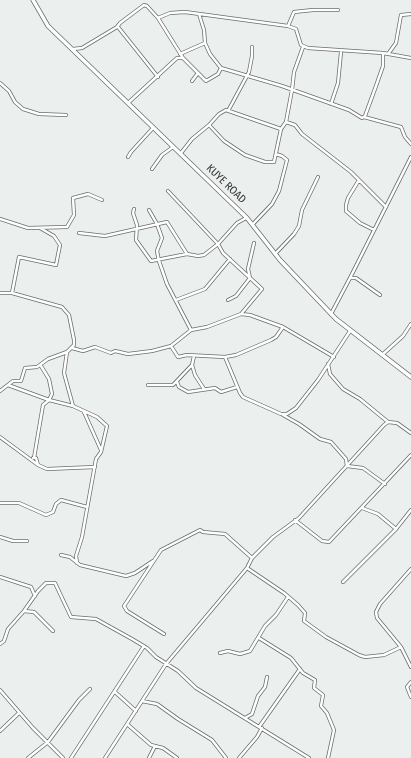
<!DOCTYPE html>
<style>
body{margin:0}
canvas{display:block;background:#ebefed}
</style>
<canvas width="411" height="758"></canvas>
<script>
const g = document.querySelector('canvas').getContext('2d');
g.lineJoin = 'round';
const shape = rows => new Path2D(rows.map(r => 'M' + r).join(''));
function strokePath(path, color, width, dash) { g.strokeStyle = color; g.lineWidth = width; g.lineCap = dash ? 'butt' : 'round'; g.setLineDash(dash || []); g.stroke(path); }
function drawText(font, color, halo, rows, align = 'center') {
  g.font = font + ' "Fira Sans Condensed",sans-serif'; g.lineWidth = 4; g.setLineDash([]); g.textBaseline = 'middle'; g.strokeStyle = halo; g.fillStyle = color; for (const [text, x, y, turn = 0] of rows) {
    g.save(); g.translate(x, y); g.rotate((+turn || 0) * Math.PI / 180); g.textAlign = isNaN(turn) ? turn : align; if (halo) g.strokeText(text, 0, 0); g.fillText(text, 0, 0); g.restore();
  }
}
const minor = shape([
 [199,14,204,30,205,43,210,54,221,68,282,86,349,110,362,118,365,116,376,86,383,66,383,53],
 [158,18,183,58,206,81,218,74,221,68],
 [288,26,294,12,313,10,338,10],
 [118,27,158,77],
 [73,49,82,48,117,27,120,23,144,5,147,6,158,18,170,13,185,12,288,26,296,29,301,45,308,48,383,53,411,58],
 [180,54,205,43],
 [388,54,396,43,401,15,411,14],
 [192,81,198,73],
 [0,83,9,91,15,102,23,109,39,114,66,115],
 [128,103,177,58,183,58],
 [331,104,338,83,341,52],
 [228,111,249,72,252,56,252,47],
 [364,117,401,127,405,137,411,144],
 [286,122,295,125,302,134,351,172,386,207],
 [209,125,219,114,226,110,281,129],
 [181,153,192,139,209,125,224,141,245,155,265,162,274,162,281,129,286,122,292,90,294,72,303,47],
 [128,157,131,152,153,128],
 [152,169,162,155,173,147],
 [359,180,348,198,346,205,346,211,360,223,374,230],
 [168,191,218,244,223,253,262,289,241,314],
 [134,209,133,213,137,225,136,240,151,261,187,254,198,256,204,255,218,244,237,223,246,218],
 [149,210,157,224,162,238,157,251,159,261,167,284,191,330],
 [0,219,28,228,67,227,74,215,73,198,88,194,102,200],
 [253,224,272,204,279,191,287,160,282,156,276,154],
 [79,233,105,236,167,222,187,254],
 [275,254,294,234,299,226,302,210,318,177],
 [350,278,411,157],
 [0,293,12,293,62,307,69,315,74,340,74,345,67,352,48,359,37,367,25,368,21,381,13,381,0,391],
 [12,293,19,257,56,265,60,245,54,236,40,228],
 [176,300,205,289,230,259],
 [228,300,236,296,250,278,248,269,254,243],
 [331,314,350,278,356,278,380,295],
 [171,346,178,357,187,355,225,357,236,355,271,340,276,337,283,327],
 [72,348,83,351,95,347,111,353,115,351,128,354,152,351,171,346,191,330,207,327,241,314,250,315,283,327,334,357],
 [67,352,64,373,73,406],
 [382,355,403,336,411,324],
 [225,357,240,393,243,397,281,414,287,414,296,408,318,380,350,331],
 [328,364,330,374,343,389,360,399,388,422],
 [192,365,195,375,204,389],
 [177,382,179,387,188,392,215,388,221,392,237,387],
 [8,385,49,400,73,406,97,417,107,426,101,452,96,459,82,537,76,556,77,563],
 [148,385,173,385,192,365,194,356],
 [84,412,101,450],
 [283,415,299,424,320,439,331,442,346,459,347,466,363,468,385,484],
 [0,437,38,465,47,469,95,467],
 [33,458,36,458,38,465],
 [34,458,43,405,49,400,52,394,49,379,41,366],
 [0,503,19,503,46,515,53,512,56,504,61,500,87,507],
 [362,508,378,514,396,529],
 [295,520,322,541,329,542,411,455],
 [0,537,13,541,27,541],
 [61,555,70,557,80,565,126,576,135,573,153,561],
 [247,568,284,593,298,605,305,613,304,621,326,637,359,655,365,657,384,655,401,647],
 [411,569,380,604,376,612,377,618,401,647,411,667],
 [0,577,31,587,35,596],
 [343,582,396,529,411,510],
 [24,611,34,612,53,631],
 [164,634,127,611,124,606,161,550,200,530,203,532,225,534,252,558],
 [259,638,291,658,303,673,315,680,314,688,323,695,321,706,327,713,334,730,328,758],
 [0,644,4,641,8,629,24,611,38,591,46,583,55,583,71,617,96,619,132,639,147,648,156,657,178,671,196,688,309,758],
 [220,653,228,651,240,654,250,651,265,626,276,615,288,597],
 [411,682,407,687,411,697],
 [0,690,33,728,63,758],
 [115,692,136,711],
 [142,701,157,704,178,719,212,740,226,758],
 [245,718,252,714,258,696,265,687,267,677],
 [127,724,151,745,163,748,177,758],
 [259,727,300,669],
 [0,731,19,713],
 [28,758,48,742,79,700,90,689],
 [71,758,144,646],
 [105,758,166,664,247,568,252,558,273,537,299,518,384,425,388,422,397,423,411,433],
 [149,758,155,746],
 [239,758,257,737,262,728]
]);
const tertiary = shape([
 [33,0,48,26,247,218,280,260,336,319,411,377]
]);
strokePath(minor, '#6a6d6b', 4);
strokePath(tertiary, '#6a6d6b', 5);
strokePath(minor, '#fff', 2.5);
strokePath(tertiary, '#fff', 3.5);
drawText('11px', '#313332', '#ebefed', [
 ["KUYE ROAD",226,184,44]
]);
</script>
